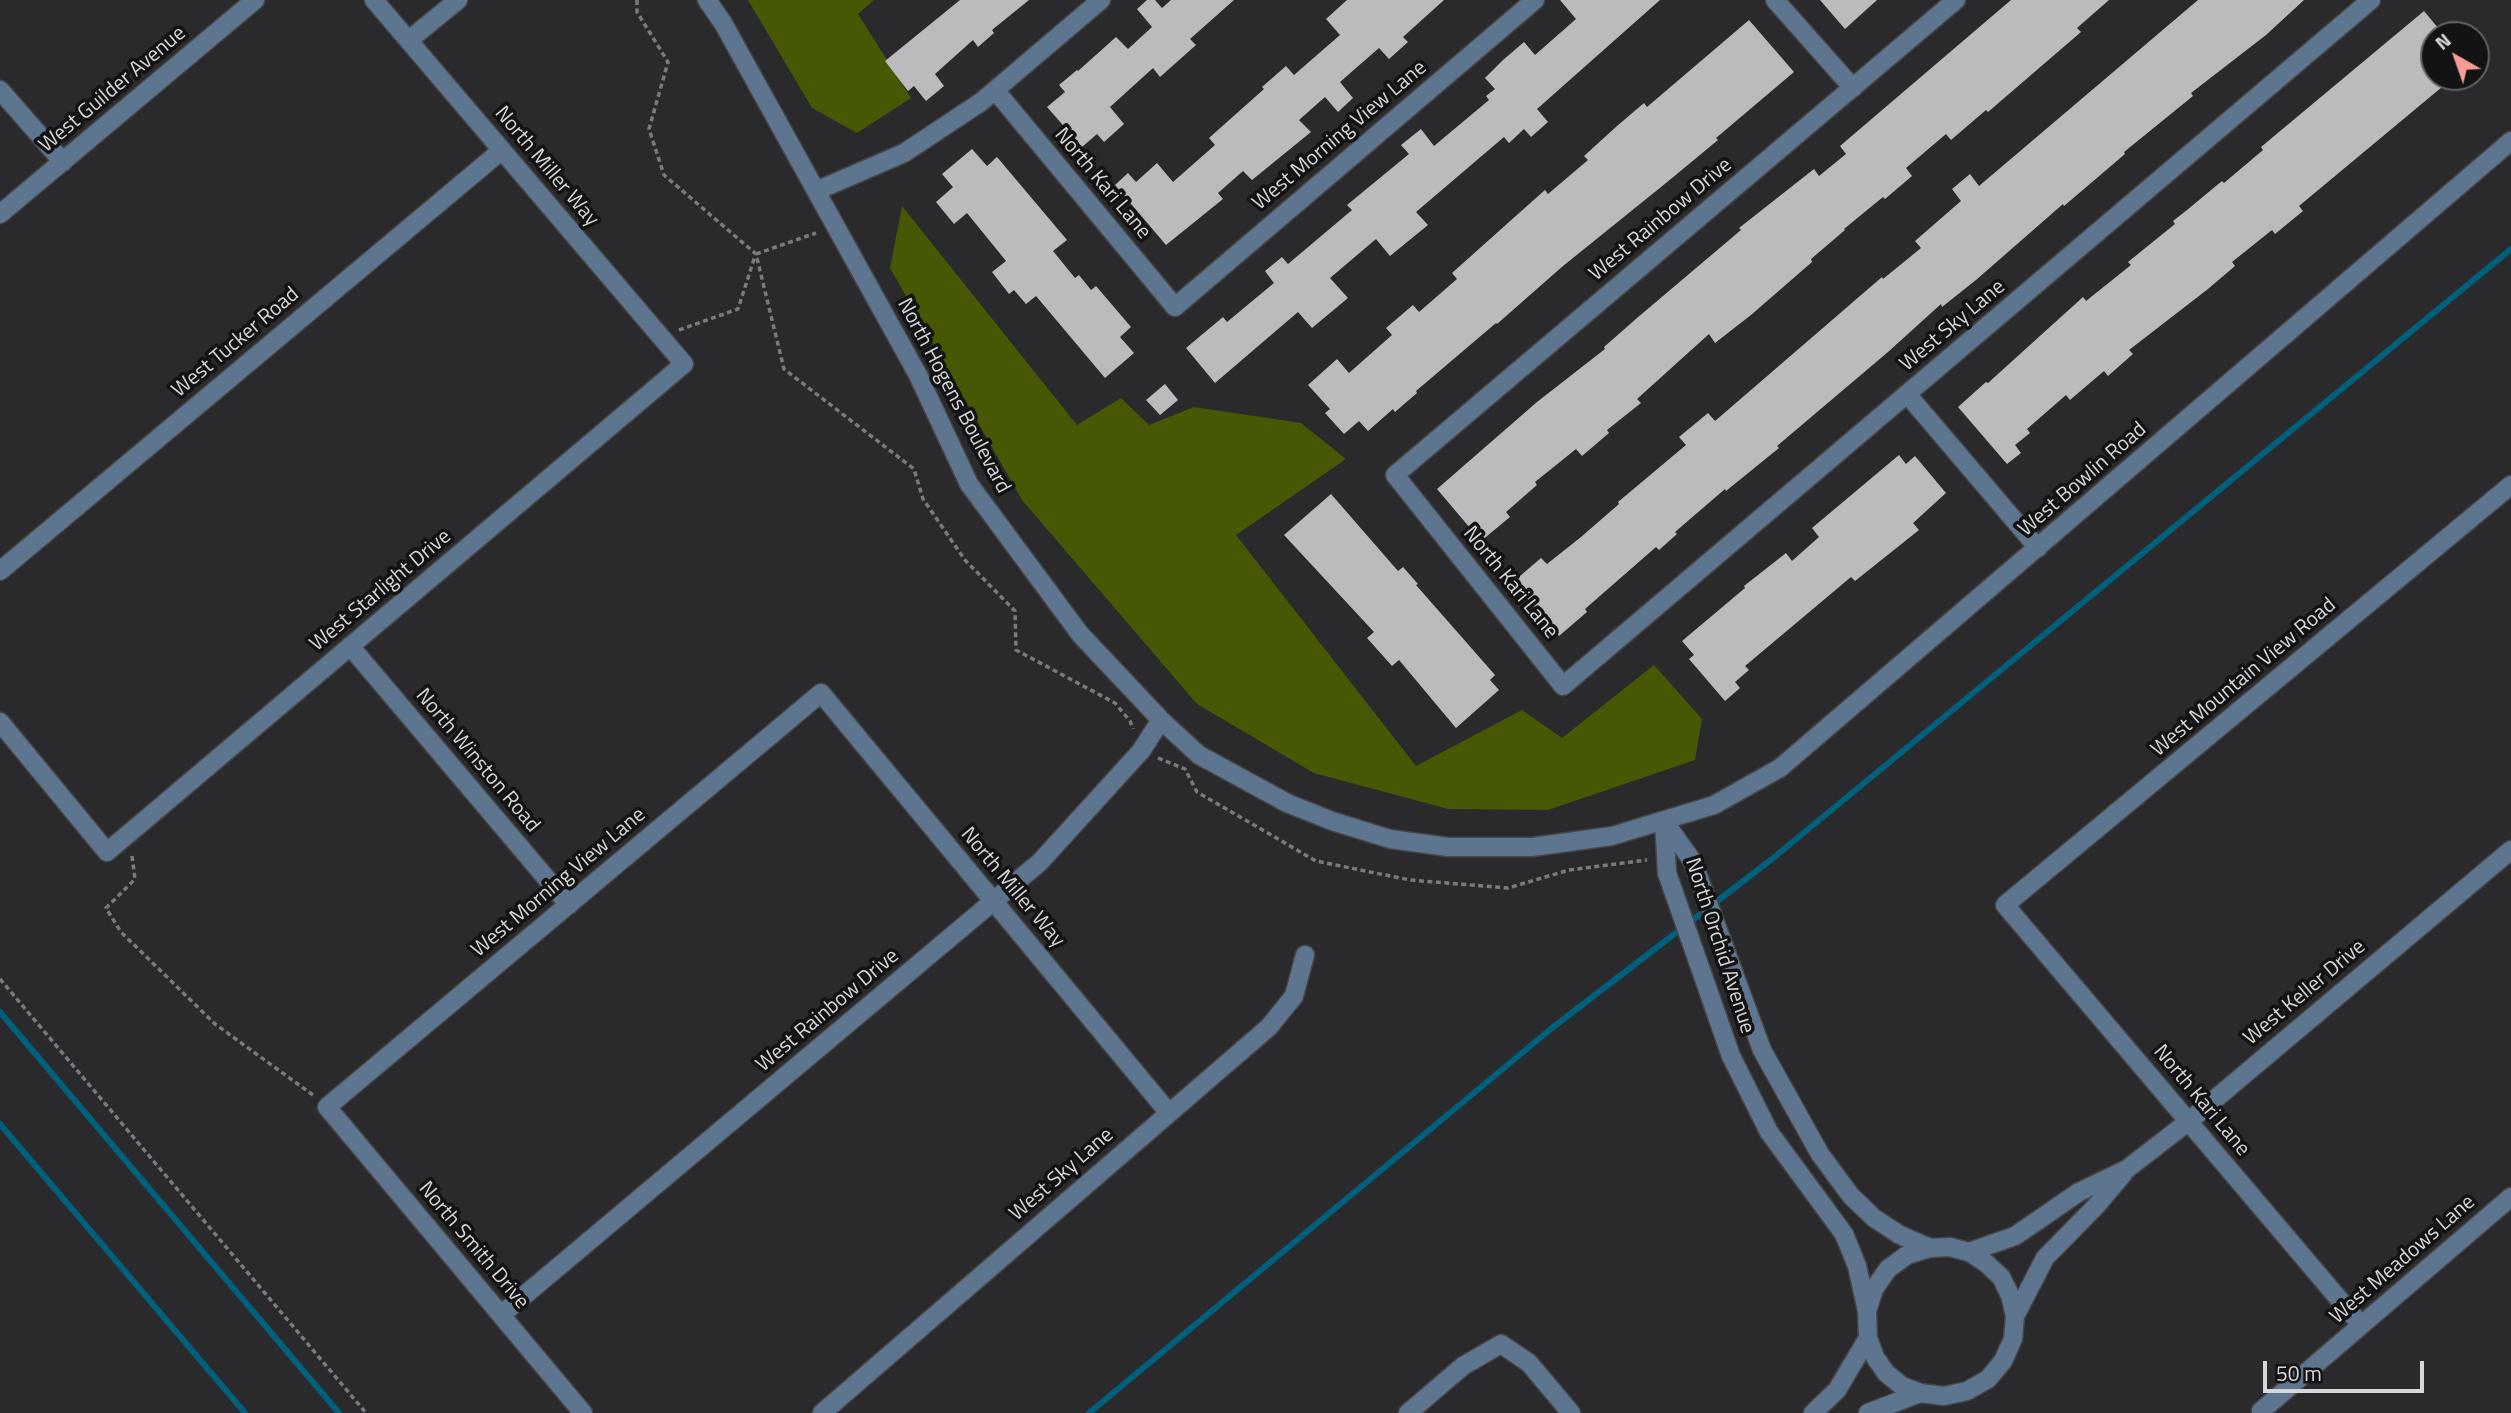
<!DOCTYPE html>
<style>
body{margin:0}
#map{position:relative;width:2511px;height:1413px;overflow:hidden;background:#2a2a2d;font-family:"Titillium Web",sans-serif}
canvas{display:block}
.north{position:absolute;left:2420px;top:21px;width:70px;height:70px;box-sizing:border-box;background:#131314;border:2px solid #616163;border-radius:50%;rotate:320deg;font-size:19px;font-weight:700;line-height:28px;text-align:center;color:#d7d7da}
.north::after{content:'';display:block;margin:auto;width:24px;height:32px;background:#f59c95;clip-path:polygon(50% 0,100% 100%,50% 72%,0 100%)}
.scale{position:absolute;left:2263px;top:1361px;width:161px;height:32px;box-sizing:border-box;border:4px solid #d7d7da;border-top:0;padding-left:9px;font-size:21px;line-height:24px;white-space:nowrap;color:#d7d7da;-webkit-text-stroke:5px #131314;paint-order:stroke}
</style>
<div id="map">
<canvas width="2511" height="1413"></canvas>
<div class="north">N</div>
<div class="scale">50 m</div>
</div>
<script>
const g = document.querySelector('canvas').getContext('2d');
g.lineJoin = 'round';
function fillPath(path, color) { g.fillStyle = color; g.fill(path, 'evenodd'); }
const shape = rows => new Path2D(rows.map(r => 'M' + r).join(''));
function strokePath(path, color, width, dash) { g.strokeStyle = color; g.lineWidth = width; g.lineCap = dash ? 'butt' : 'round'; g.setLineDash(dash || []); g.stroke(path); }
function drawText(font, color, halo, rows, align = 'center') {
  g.font = font + ' "Titillium Web",sans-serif'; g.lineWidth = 7; g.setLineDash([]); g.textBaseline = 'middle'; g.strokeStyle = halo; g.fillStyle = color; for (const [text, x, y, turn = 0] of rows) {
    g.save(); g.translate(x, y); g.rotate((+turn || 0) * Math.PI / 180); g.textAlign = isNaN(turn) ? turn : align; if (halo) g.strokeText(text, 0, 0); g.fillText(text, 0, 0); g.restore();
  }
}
fillPath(shape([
 [748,0,874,0,858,14,911,98,857,133,812,108],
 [902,206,1077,425,1121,398,1149,425,1194,407,1301,423,1346,459,1236,535,1416,766,1522,710,1562,738,1654,665,1702,719,1695,760,1548,810,1448,809,1314,773,1197,704,1022,500,890,268]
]), '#465804');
strokePath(shape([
 [0,1012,339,1413],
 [0,1124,245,1413],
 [1089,1413,1552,1028,1772,859,2511,249]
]), '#00607c', 6);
fillPath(shape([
 [960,0,1029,0,992,30,994,33,978,47,973,40,935,74,944,86,926,101,914,86,908,91,885,61],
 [1147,0,1155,0,1162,8,1171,0,1234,0,1190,39,1196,45,1160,77,1153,68,1110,107,1124,124,1104,142,1097,134,1082,147,1047,107,1065,92,1059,85,1077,70,1078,71,1116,37,1128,49,1152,27,1137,9],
 [1347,0,1444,0,1403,37,1408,42,1389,59,1379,48,1340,82,1353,98,1338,112,1325,97,1299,120,1311,132,1252,180,1243,171,1218,193,1223,199,1166,245,1115,185,1128,173,1136,182,1157,163,1173,182,1215,145,1209,138,1264,89,1262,87,1286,66,1294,75,1340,35,1326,19],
 [1560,0,1660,0,1537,109,1548,122,1531,137,1524,129,1509,143,1504,137,1416,212,1428,225,1390,256,1376,239,1330,278,1348,298,1312,328,1298,312,1215,383,1186,348,1223,317,1227,322,1274,283,1265,271,1282,257,1288,264,1352,210,1347,205,1409,154,1401,145,1421,129,1434,146,1489,100,1486,96,1495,89,1485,78,1503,60,1524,42,1535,55,1576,19],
 [1820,0,1877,0,1845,29],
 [2011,0,2109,0,2077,28,2081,32,1988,112,1986,110,1951,140,1946,134,1906,168,1912,176,1885,199,1883,197,1844,229,1845,230,1811,259,1812,262,1751,315,1715,343,1709,334,1637,399,1641,403,1607,430,1609,433,1582,456,1576,449,1535,482,1537,485,1506,512,1510,517,1481,541,1437,489,1537,402,1605,349,1604,347,1637,318,1741,230,1739,228,1814,169,1819,176,1846,154,1840,146],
 [2198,0,2304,0,2266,35,2191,93,2193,96,2124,152,2125,154,2064,206,2063,204,1976,280,1942,307,1941,304,1888,352,1777,446,1779,448,1726,491,1725,489,1675,532,1677,534,1659,550,1656,547,1585,609,1587,612,1559,636,1513,582,1541,558,1547,564,1581,537,1619,504,1618,502,1686,445,1679,437,1708,413,1715,421,1882,277,1883,279,1921,248,1915,241,1961,201,1952,189,1970,174,1979,186],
 [2424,11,2444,35,2434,35,2434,77,2454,77,2299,206,2303,211,2275,234,2272,230,2232,262,2235,266,2208,289,2129,350,2133,354,2108,376,2104,371,2070,400,2066,395,2027,429,2030,433,2015,445,2021,453,2007,464,1958,407,1986,382,1988,383,2083,297,2086,301,2131,265,2128,262,2175,224,2173,221,2187,210,2222,181,2224,183,2263,150,2261,147],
 [1749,20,1794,72,1716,138,1718,140,1666,183,1563,266,1497,324,1496,323,1416,391,1417,393,1395,412,1393,409,1368,431,1359,421,1344,434,1325,413,1330,409,1308,385,1337,359,1349,373,1392,335,1386,328,1413,305,1419,312,1457,279,1452,273,1518,214,1545,190,1548,194,1588,160,1584,156,1617,126,1644,103,1647,107],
 [972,149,987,166,997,157,1067,240,1053,251,1075,278,1079,275,1091,290,1096,286,1131,327,1120,337,1134,353,1105,378,1036,296,1026,304,1014,290,1009,294,992,272,1006,261,967,213,954,224,936,202,953,187,942,174],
 [1165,384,1178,400,1160,415,1146,400],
 [1899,455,1906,464,1915,456,1946,493,1913,523,1919,530,1855,581,1851,577,1745,666,1749,670,1735,682,1740,688,1725,701,1689,659,1694,655,1682,641,1745,588,1744,586,1786,553,1792,561,1819,537,1812,528],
 [1331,494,1398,571,1403,567,1418,584,1416,585,1495,675,1490,680,1499,690,1456,728,1399,660,1392,666,1367,638,1374,632,1284,535]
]), '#bdbabd');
const minor = shape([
 [707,0,723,23,918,375,969,484,1080,634,1161,720,1199,755,1287,803,1332,821,1390,839,1448,847,1532,847,1612,836,1714,805,1780,768,2511,141],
 [1775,0,1853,88],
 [1956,0,1395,475,1563,686,2371,0],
 [409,40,458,0],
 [0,90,63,162],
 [995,90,1175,307,1535,0],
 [816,191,904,153,981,102,1101,0],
 [0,214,255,0],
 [1907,394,2038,548],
 [0,571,502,150],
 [350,646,569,905],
 [0,722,107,852,684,364,374,0],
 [1664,821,1667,873,1731,1056,1769,1132,1844,1234,1857,1266,1867,1311,1868,1338,1875,1357,1886,1373,1902,1386,1920,1393,1944,1396,1967,1391,1988,1379,2003,1361,2013,1339,2015,1316,2010,1295,2001,1277,1986,1263,1969,1252,1950,1247,1930,1248,1907,1255,1888,1269,1874,1289,1867,1311],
 [1664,821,1693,862,1762,1050,1820,1154,1851,1196,1874,1218,1900,1235,1930,1248],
 [1969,1252,2015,1236,2079,1192,2127,1169,2189,1121,2511,850],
 [501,1315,1040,862,1141,751,1161,720],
 [2015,1316,2045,1258,2096,1206,2123,1174],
 [2361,1325,2005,905,2511,485],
 [583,1413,327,1107,821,693,1169,1113],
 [822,1413,1269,1027,1294,996,1305,955],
 [1408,1413,1463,1366,1501,1344,1529,1363,1571,1413],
 [1813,1413,1837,1390,1868,1338],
 [1868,1413,1920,1393],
 [2262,1413,2261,1411,2511,1197]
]);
strokePath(minor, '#464649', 21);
strokePath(shape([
 [637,0,637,12,668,62,649,129,664,175,756,254,784,369,914,469,923,499,965,560,1015,611,1016,650,1115,703,1130,721,1133,729],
 [756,254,816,233],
 [679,330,738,309,755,256],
 [1158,758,1185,769,1197,792,1316,861,1410,880,1508,888,1569,870,1647,860],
 [132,856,135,879,106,908,121,932,215,1024,313,1095],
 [0,979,366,1413]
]), '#7a7a7d', 3.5, [5, 3.5]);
strokePath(minor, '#5e758f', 18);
drawText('21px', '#d7d7da', '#131314', [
 ["West Guilder Avenue",113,90,-40],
 ["West Morning View Lane",1340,136,-40],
 ["North Miller Way",546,167,50],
 ["North Kari Lane",1102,184,50],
 ["West Rainbow Drive",1661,220,-40],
 ["West Sky Lane",1953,326,-40],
 ["West Tucker Road",236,343,-40],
 ["North Hogens Boulevard",953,396,62],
 ["West Bowlin Road",2083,480,-41],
 ["North Kari Lane",1510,583,51],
 ["West Starlight Drive",381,591,-40],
 ["West Mountain View Road",2244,678,-40],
 ["North Winston Road",477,761,50],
 ["West Morning View Lane",559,883,-40],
 ["North Miller Way",1012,888,50],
 ["North Orchid Avenue",1719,946,72],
 ["West Keller Drive",2305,993,-40],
 ["West Rainbow Drive",828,1011,-40],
 ["North Kari Lane",2201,1101,50],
 ["West Sky Lane",1062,1175,-41],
 ["North Smith Drive",473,1246,50],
 ["West Meadows Lane",2403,1260,-41]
]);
</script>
